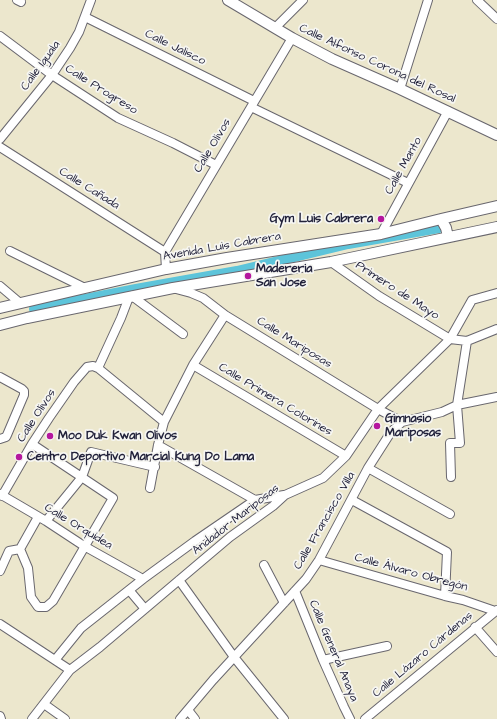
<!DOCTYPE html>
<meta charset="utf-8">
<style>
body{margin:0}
canvas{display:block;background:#ece7cd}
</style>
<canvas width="497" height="719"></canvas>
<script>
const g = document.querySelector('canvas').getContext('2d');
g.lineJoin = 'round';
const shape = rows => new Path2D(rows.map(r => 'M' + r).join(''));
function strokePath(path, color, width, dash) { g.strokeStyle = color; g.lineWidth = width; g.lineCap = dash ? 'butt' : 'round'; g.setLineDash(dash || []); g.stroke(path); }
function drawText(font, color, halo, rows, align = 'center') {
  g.font = font + ' "Architects Daughter",sans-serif'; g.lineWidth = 3.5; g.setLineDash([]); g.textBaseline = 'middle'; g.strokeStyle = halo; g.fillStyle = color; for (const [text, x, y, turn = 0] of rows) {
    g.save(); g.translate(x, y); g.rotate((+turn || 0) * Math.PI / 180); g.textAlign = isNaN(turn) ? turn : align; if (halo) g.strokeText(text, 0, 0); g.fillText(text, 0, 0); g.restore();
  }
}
strokePath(shape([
 [34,309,136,289,237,271,348,244,439,228]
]), '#5dc4da', 10);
const minor = shape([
 [17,0,21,2],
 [477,0,497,19],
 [85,17,254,101],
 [275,28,303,0],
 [0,36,52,75,118,118,173,143,216,165],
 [400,89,428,0],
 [251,107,408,183],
 [0,139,52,75,70,48,79,32,91,0],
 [0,147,165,252],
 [381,234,448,111],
 [10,251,85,288],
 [331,262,379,296,450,339,467,341,497,329],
 [166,269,165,252,292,38],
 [0,286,20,303],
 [176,289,191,293,203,298,225,315,378,409,402,422],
 [132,296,183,334],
 [193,365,346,456],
 [98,368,121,318,129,297],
 [0,377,22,389,24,391,24,395,7,435,6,437,0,439],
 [32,444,113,498,53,601,46,607,38,607,31,597,28,568,20,549,38,517],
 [158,445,255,500,284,495],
 [368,468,450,514],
 [451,477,450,443,460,443,457,405,467,341],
 [150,488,158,445,164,422,193,365,225,315],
 [0,494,46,521,84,546,143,579],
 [2,496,32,444,49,418,74,382,87,367,93,366,98,368,164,422],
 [352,500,447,552,445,596],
 [46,521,82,477,91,452,155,467],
 [319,560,445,596,463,600,495,611],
 [264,565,284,603],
 [0,571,9,551,20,549],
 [179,580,234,657,284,719],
 [129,590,145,609],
 [295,591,323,660,344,707,350,719],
 [0,624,70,670],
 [475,627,497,652],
 [55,660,81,628,143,579,195,541,255,500],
 [323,660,387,646],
 [44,704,65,719],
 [188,710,195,719],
 [0,716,1,719],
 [32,719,70,670,100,647,230,537,273,506,285,495,323,478,346,456,378,409,450,339,472,300,497,293],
 [180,719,213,680,306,579,319,560,368,468,391,432,402,422,442,412,457,405,497,397],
 [365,719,497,610]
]);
const tertiary = shape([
 [228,0,292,38,332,59,400,89,497,135],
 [441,219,446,228,448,237],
 [0,308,166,269,227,258,381,234,441,219,497,206],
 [0,325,27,318,173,288,331,262,497,227]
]);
strokePath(minor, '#69676e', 10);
strokePath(tertiary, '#69676e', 12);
strokePath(minor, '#fff', 8);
strokePath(tertiary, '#fff', 10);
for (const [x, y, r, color] of [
 [381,219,4,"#b5179e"],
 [248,276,4,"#b5179e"],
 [377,426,4,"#b5179e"],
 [50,436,4,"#b5179e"],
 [19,457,4,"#b5179e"]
]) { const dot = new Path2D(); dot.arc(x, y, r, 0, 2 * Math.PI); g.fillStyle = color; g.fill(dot); strokePath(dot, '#f6f6f2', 1.5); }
drawText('12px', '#22223b', '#f6f6f2', [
 ["Calle Jalisco",175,48,26],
 ["Calle Alfonso Corona del Rosal",377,64,25],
 ["Calle Iguala",41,66,-54],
 ["Calle Progreso",101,90,32],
 ["Calle Olivos",213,146,-59],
 ["Calle Manto",404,166,-61],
 ["Calle Cañada",89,189,32],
 ["Avenida Luis Cabrera",222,247,-10],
 ["Primero de Mayo",397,291,33],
 ["Calle Mariposas",294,343,32],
 ["Calle Primera Colorines",275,400,31],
 ["Calle Olivos",37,416,-57],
 ["Andador Mariposas",236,520,-38],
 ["Calle Francisco Villa",325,521,-60],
 ["Calle Orquídea",78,527,31],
 ["Calle Álvaro Obregón",411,573,15],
 ["Calle General Anaya",333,651,67],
 ["Calle Lázaro Cárdenas",423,655,-40]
]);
drawText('bold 12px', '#22223b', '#f6f6f2', [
 ["Gym Luis Cabrera",373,219,"right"],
 ["Madereria",256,269],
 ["San Jose",256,283],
 ["Gimnasio",385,419],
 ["Mariposas",385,433],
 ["Moo Duk Kwan Olivos",58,436],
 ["Centro Deportivo Marcial Kung Do Lama",27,457]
], 'left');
</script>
